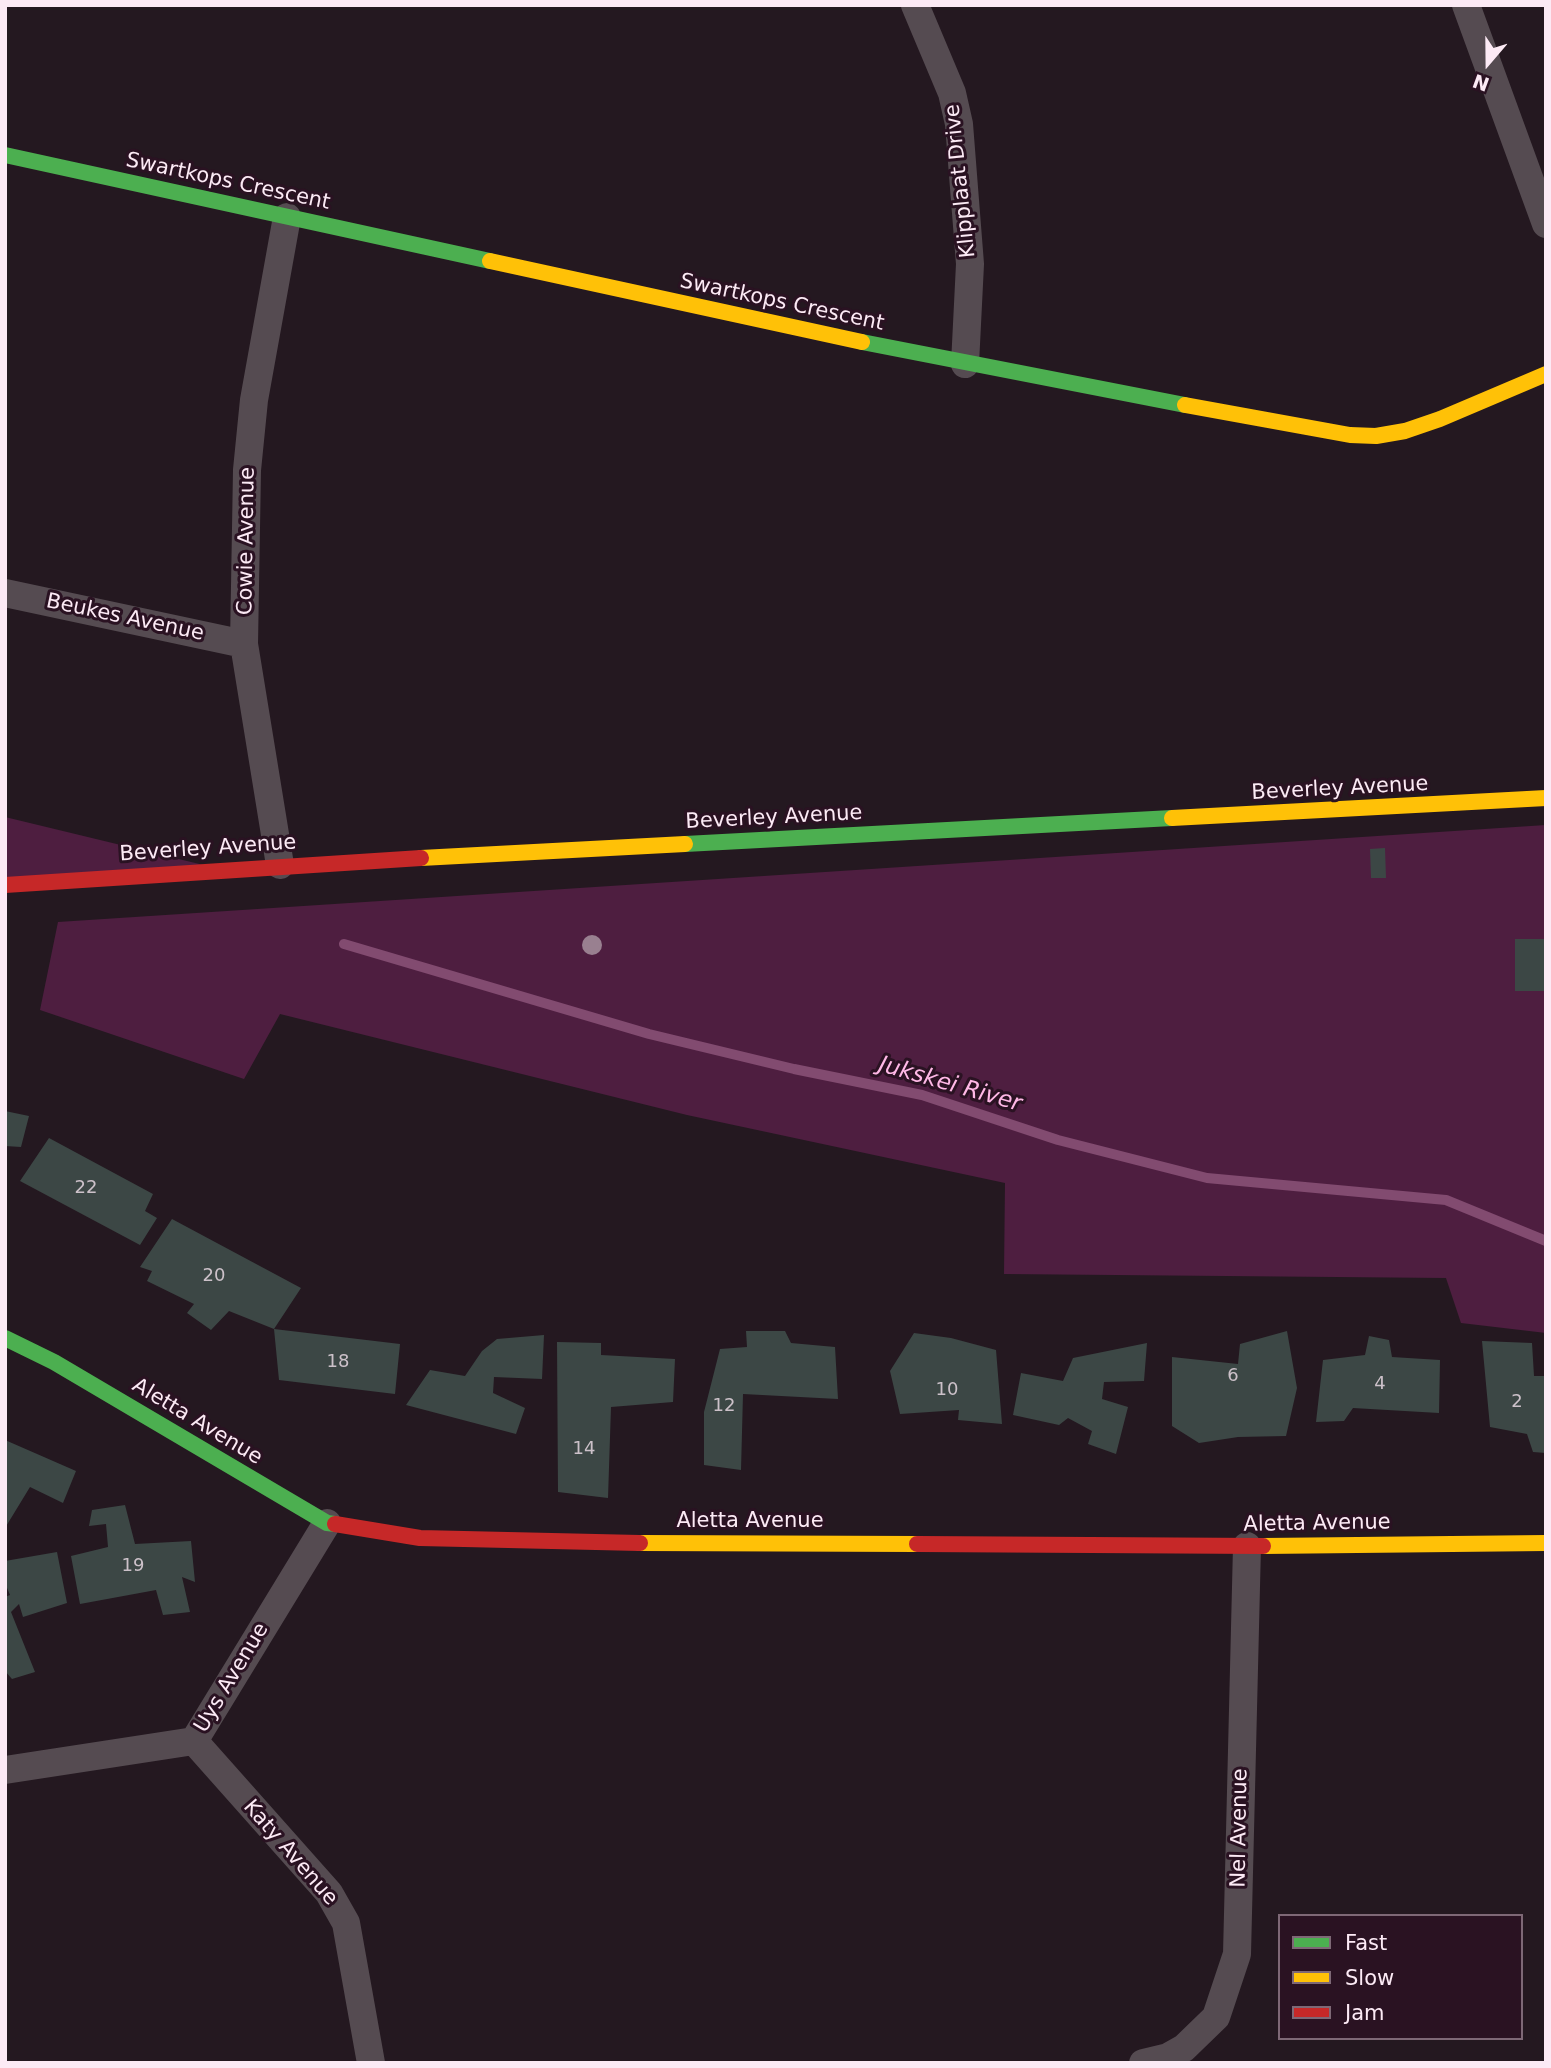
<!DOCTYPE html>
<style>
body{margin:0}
#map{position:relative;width:1551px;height:2068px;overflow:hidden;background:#241820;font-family:"DejaVu Sans",sans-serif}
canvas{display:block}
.frame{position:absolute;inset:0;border:7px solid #fceaf5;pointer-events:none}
.legend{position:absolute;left:1278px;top:1914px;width:245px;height:126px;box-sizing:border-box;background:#2a1222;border:2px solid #7e6876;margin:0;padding:9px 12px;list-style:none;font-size:21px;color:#fceaf5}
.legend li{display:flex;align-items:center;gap:14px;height:35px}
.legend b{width:35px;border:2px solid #7e6876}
.north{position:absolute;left:1453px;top:28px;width:70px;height:70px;-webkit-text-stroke:5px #2a1222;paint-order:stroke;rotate:200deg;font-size:19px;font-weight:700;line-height:28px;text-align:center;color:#fceaf5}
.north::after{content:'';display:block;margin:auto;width:24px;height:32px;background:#fceaf5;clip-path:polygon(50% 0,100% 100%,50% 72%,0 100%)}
</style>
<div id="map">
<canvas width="1551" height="2068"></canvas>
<div class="frame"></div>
<ul class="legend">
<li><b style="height:9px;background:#4caf50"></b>Fast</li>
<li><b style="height:9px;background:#ffc107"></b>Slow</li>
<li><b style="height:9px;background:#c62828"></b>Jam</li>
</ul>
<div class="north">N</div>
</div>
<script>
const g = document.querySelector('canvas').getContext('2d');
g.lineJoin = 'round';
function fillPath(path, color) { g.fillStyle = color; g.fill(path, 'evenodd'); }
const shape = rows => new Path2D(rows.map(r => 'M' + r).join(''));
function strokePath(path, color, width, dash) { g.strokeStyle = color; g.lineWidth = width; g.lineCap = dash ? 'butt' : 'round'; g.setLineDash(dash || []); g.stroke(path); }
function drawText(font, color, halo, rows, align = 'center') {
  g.font = font + ' "DejaVu Sans",sans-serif'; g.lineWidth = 6; g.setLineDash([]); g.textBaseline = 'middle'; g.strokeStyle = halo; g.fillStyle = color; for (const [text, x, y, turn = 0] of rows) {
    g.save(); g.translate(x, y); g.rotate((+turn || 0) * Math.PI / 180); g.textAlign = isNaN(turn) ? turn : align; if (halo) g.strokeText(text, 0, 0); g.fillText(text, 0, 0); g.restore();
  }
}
fillPath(shape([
 [5,817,220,869,5,885],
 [1546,825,1546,1333,1461,1323,1446,1278,1004,1274,1005,1183,687,1115,280,1014,244,1079,40,1010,58,922]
]), '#4e1e40');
strokePath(shape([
 [344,944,649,1034,794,1069,922,1095,1058,1140,1207,1178,1446,1200,1546,1241]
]), '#824b70', 10);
fillPath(shape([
 [1385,848,1386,878,1371,878,1370,849],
 [1515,939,1546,939,1546,991,1515,991],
 [5,1111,29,1116,21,1147,5,1146],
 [49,1138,153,1194,145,1211,157,1218,140,1245,20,1181],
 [172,1219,301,1288,274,1329,229,1311,211,1330,187,1313,194,1304,147,1281,152,1271,140,1267],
 [274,1329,400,1344,395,1394,279,1380],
 [746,1331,785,1331,791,1343,835,1347,838,1399,743,1394,741,1470,704,1465,704,1412,720,1349,747,1347],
 [1287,1331,1297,1388,1286,1436,1238,1437,1199,1443,1172,1426,1172,1357,1238,1364,1240,1344],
 [914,1333,951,1338,996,1350,1002,1424,958,1420,959,1410,900,1414,890,1371],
 [544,1335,542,1379,494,1377,493,1393,525,1408,516,1434,406,1405,430,1370,465,1376,482,1351,497,1339],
 [1369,1336,1389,1340,1392,1357,1440,1360,1439,1413,1353,1408,1344,1421,1316,1422,1323,1360,1365,1355],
 [1482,1341,1532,1343,1534,1376,1546,1376,1546,1453,1533,1452,1527,1434,1490,1427],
 [557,1342,601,1343,601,1355,675,1359,673,1402,611,1407,608,1498,558,1492],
 [1147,1343,1144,1381,1104,1382,1102,1399,1128,1407,1116,1454,1088,1444,1092,1431,1068,1418,1059,1425,1013,1415,1021,1373,1063,1381,1073,1358],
 [5,1440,76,1471,63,1503,30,1487,5,1528],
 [125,1505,135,1544,191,1541,195,1582,182,1577,190,1612,163,1615,156,1590,80,1604,71,1556,108,1547,106,1524,89,1526,92,1510],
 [57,1552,67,1603,23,1617,19,1604,11,1612,35,1672,12,1679,5,1671,5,1597,10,1595,5,1583,5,1561]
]), '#3c4745');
strokePath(shape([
 [915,5,952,93,959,124,970,264,965,364],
 [1466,5,1546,224],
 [5,593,244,644],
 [280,865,244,644,247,470,254,400,287,217],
 [194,1741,329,1893,346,1923,371,2063],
 [5,1770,194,1741,327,1523],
 [1143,2063,1168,2057,1184,2048,1216,2017,1237,1954,1247,1546]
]), '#554b51', 28);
strokePath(shape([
 [5,155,490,261],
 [862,342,1185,405],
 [685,844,1172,818],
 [5,1338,54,1362,327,1523,335,1524]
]), '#4caf50', 16);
strokePath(shape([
 [490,261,862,342],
 [1185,405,1350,435,1376,436,1405,431,1440,419,1546,374],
 [1172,818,1546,798],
 [421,858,685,844],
 [640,1543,917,1544],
 [1263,1546,1546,1543]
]), '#ffc107', 16);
strokePath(shape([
 [5,885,421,858],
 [335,1524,420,1538,640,1543],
 [917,1544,1263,1546]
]), '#c62828', 16);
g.fillStyle = '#998090';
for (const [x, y] of [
 [592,945]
]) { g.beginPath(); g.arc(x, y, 10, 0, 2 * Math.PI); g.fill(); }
drawText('18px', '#ccc1c9', null, [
 ["22",86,1188],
 ["20",214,1276],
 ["18",338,1362],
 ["6",1233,1376],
 ["4",1380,1384],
 ["10",947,1390],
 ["2",1517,1402],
 ["12",724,1406],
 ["14",584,1449],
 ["19",133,1566]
]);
drawText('21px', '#fceaf5', '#2a1222', [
 ["Klipplaat Drive",961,181,-96],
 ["Swartkops Crescent",228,182,12],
 ["Swartkops Crescent",782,303,12],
 ["Cowie Avenue",247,541,-89],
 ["Beukes Avenue",125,618,12],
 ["Beverley Avenue",1340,789,-3],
 ["Beverley Avenue",774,818,-3],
 ["Beverley Avenue",208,849,-4],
 ["Aletta Avenue",197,1422,31],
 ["Aletta Avenue",750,1522],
 ["Aletta Avenue",1317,1524,-1],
 ["Uys Avenue",232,1678,-59],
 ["Nel Avenue",1240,1828,-89],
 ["Katy Avenue",290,1853,49]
]);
drawText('italic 23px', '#ffb8e6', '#2a1222', [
 ["Jukskei River",950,1085,16]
]);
</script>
